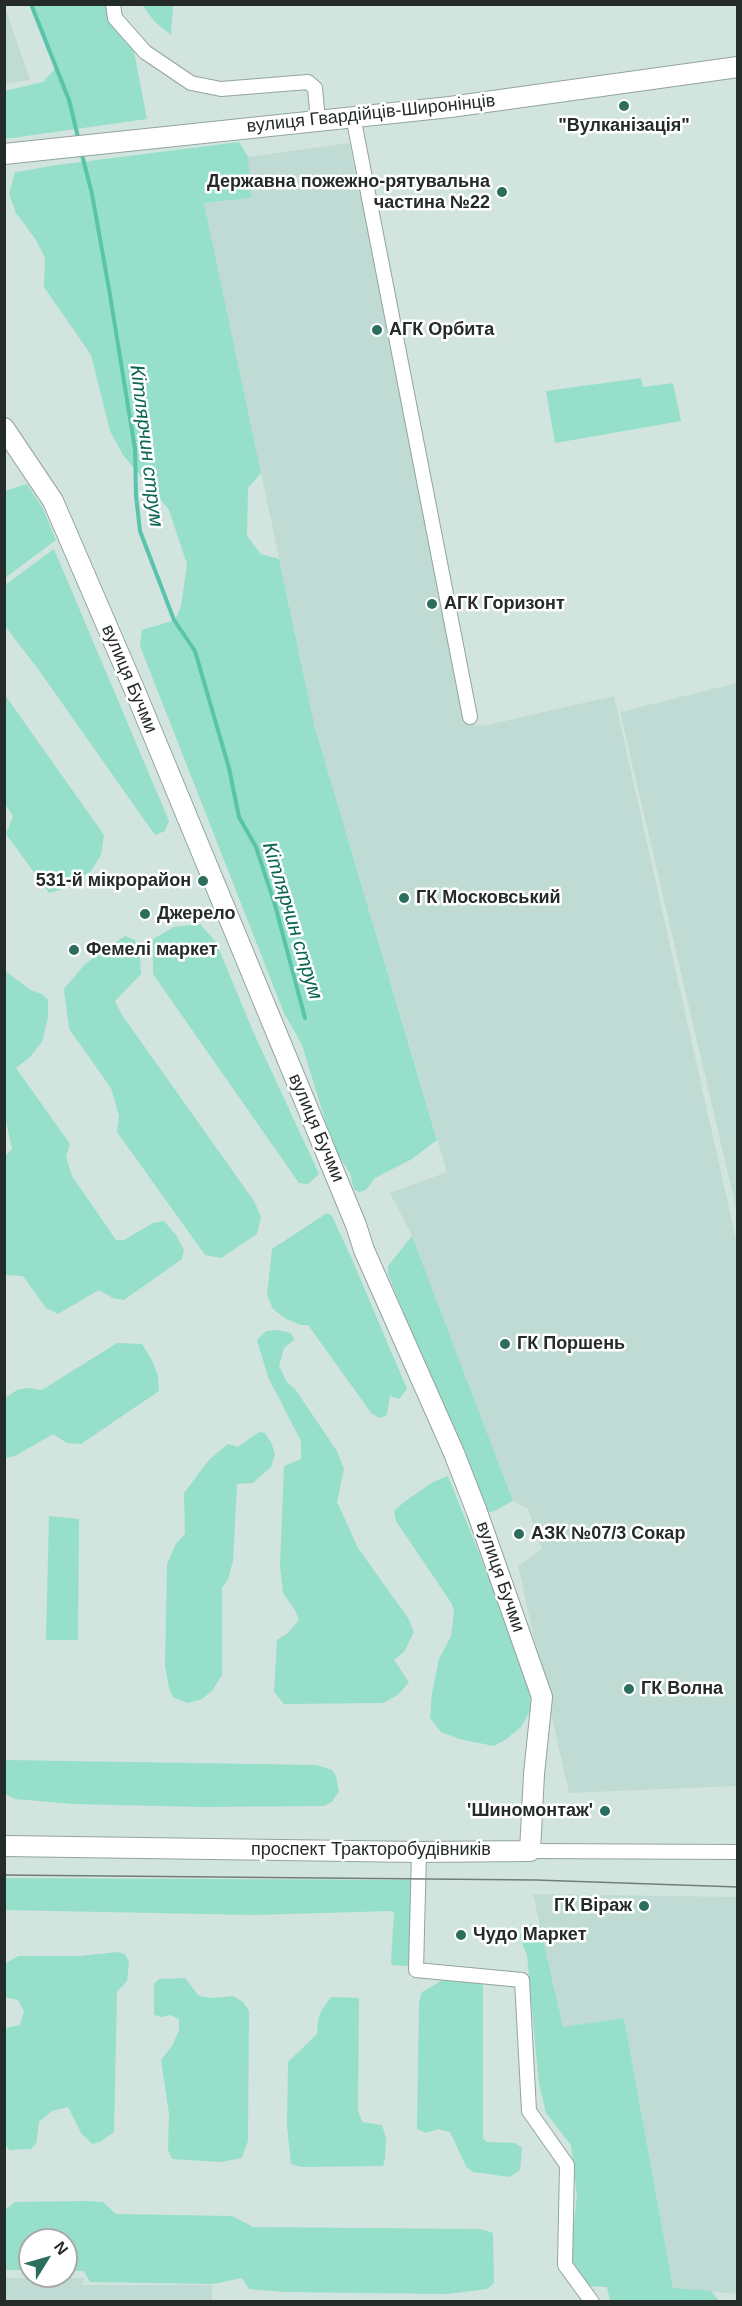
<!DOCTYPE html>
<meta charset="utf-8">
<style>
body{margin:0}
#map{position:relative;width:742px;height:2306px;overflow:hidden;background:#d2e4de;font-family:Helvetica,sans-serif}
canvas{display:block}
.frame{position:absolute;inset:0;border:6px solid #252b29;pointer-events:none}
.north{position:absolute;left:18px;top:2228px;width:60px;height:60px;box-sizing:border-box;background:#fff;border:2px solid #a8aaa9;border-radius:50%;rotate:53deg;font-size:16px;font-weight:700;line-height:24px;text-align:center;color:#252b29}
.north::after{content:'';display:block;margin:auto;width:21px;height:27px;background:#2c6e5e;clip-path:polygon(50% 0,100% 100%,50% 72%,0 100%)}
</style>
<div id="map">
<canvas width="742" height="2306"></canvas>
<div class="frame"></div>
<div class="north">N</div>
</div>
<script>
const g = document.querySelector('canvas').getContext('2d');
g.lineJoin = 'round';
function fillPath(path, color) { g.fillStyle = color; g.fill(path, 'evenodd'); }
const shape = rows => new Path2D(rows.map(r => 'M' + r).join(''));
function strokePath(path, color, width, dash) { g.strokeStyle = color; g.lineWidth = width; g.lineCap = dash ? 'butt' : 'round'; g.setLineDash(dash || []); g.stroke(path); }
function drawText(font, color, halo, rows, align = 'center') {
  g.font = font + ' Helvetica,sans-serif'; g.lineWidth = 5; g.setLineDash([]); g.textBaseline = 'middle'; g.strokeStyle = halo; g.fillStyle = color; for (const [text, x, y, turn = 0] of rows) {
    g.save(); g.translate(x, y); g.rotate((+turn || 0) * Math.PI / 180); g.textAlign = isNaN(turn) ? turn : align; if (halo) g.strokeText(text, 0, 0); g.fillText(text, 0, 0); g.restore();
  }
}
fillPath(shape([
 [4,7,5,7,30,80,5,84],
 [349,143,424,482,475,725,483,726,614,696,737,1244,737,1786,569,1793,518,1566,542,1549,528,1509,513,1501,412,1236,390,1193,447,1172,315,728,204,203,250,198,248,157],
 [737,683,738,683,737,1212,620,712],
 [533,1894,737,1897,737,2294,673,2288,624,2018,563,2027],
 [4,2278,85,2278,82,2285,212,2285,212,2301,5,2301]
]), '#c0dbd3');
fillPath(shape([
 [32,5,113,5,131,36,147,119,5,139,4,91,43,82,56,68],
 [142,5,173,5,171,35,155,22],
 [239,142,248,157,251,198,204,203,261,473,248,488,247,536,261,554,279,559,315,728,437,1140,412,1159,375,1178,366,1190,359,1192,354,1190,350,1173,334,1149,302,1045,284,1013,140,646,142,630,175,620,181,606,187,564,169,510,123,455,110,431,91,355,44,287,45,258,36,240,16,213,9,194,15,172,5,174,57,165],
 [641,378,643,387,673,383,681,421,555,443,546,391],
 [27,484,43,509,56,540,5,578,5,491],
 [54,549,169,821,165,831,155,835,38,669,5,626,5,585],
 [5,695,104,835,101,855,91,871,59,890,49,893,6,834,13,816,5,804],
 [200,924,216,942,252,1029,319,1174,308,1184,299,1183,153,974,153,939,174,927],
 [125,936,135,940,140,958,141,974,115,1001,122,1015,254,1201,261,1217,257,1234,221,1258,205,1255,117,1132,119,1116,111,1088,69,1029,64,989,85,964],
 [5,971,31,990,42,994,48,1000,48,1018,42,1042,30,1057,16,1068,70,1144,66,1157,72,1176,116,1240,124,1240,153,1223,164,1221,176,1235,184,1250,182,1259,124,1300,113,1298,99,1290,58,1314,46,1308,23,1276,5,1275,5,1156,12,1149,4,1112],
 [327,1213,332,1216,351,1257,407,1389,399,1399,390,1396,387,1415,380,1418,372,1414,308,1325,301,1325,286,1319,273,1309,267,1295,272,1249],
 [412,1236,513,1501,492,1512,487,1511,477,1495,388,1274,388,1266],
 [277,1330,291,1333,294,1340,284,1348,279,1366,287,1382,295,1389,337,1451,344,1469,337,1502,358,1548,408,1618,414,1632,404,1652,394,1660,409,1682,398,1695,383,1703,284,1704,274,1692,277,1640,288,1633,299,1620,295,1610,283,1593,280,1566,284,1466,301,1459,301,1441,268,1377,257,1340,266,1331],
 [117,1343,142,1344,153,1362,158,1376,159,1391,81,1444,67,1443,53,1434,15,1456,5,1458,5,1398,17,1390,28,1388,42,1390],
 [259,1432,265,1433,271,1442,275,1454,271,1467,253,1483,237,1484,233,1561,228,1579,222,1588,222,1675,212,1691,202,1699,188,1703,173,1697,169,1688,165,1666,167,1564,176,1544,185,1534,184,1493,209,1460,228,1444,238,1447],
 [448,1476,531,1683,530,1711,521,1727,505,1740,494,1746,459,1739,441,1732,430,1718,432,1693,439,1659,451,1636,454,1612,452,1604,396,1521,394,1511,404,1502,433,1482],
 [49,1516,79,1519,78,1640,46,1640],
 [5,1760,317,1765,332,1770,336,1776,339,1791,332,1802,324,1806,202,1807,73,1804,15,1799,5,1794],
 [5,1878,410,1880,414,1887,410,1966,392,1965,391,1962,394,1912,391,1911,254,1915,5,1910],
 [531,1924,540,1926,563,2027,624,2018,673,2288,711,2291,719,2301,610,2301,607,2287,585,2286,569,2262,577,2196,571,2145,546,2113,539,2084,527,1955,519,1936,524,1928],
 [117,1952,125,1954,129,1962,127,1981,117,1992,114,2132,100,2142,92,2144,81,2133,68,2107,52,2111,39,2122,36,2144,31,2149,10,2150,5,2145,5,2030,9,2027,20,2025,24,2011,18,2000,5,1997,5,1968,7,1962,19,1956,80,1956],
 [448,1977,475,1979,483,1985,483,2139,487,2142,515,2143,522,2148,520,2170,510,2177,473,2172,467,2168,450,2132,438,2129,426,2133,417,2129,419,2003,422,1992],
 [185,1978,199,1996,212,1998,233,1996,243,2002,249,2011,248,2141,242,2158,221,2162,172,2159,168,2150,169,2114,161,2060,172,2046,179,2030,179,2019,170,2015,162,2017,154,2015,154,1984,159,1979],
 [331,1997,359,1998,358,2110,362,2122,382,2125,386,2138,385,2159,383,2166,301,2167,291,2164,287,2126,288,2062,317,2034,318,2021,321,2011],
 [87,2201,103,2202,116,2214,232,2216,253,2227,480,2229,493,2233,494,2283,487,2289,447,2294,284,2292,249,2289,242,2278,213,2284,90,2282,84,2271,66,2271,66,2240,30,2240,30,2270,5,2270,6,2209,15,2202]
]), '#96dfca');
strokePath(shape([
 [31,4,69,100,79,141],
 [81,151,92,194,109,289,135,449,136,496,140,531,174,620,195,651,229,768,239,817,256,847,275,905,305,1018]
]), '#59c4aa', 4);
const street = shape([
 [113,4,115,18,145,52,191,83,221,89,308,82,315,88,318,121],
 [353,116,470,717],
 [530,1851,738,1852],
 [419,1852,416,1970,522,1980,529,2111,567,2165,565,2265,592,2302]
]);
const secondary = shape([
 [4,154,450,107,738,67],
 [4,428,53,501,135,691,356,1225,364,1250,454,1453,477,1512,542,1697,534,1774,530,1851,419,1852,4,1846]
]);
strokePath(street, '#93a49e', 16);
strokePath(secondary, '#93a49e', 22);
strokePath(street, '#fff', 14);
strokePath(secondary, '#fff', 20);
strokePath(shape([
 [4,1875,536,1880,738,1887]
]), '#727d79', 1.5);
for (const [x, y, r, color] of [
 [624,106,6,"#2c6e5e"],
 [502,192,6,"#2c6e5e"],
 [377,330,6,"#2c6e5e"],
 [432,604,6,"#2c6e5e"],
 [203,881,6,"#2c6e5e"],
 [404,898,6,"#2c6e5e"],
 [145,914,6,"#2c6e5e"],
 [74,950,6,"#2c6e5e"],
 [505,1344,6,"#2c6e5e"],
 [519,1534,6,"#2c6e5e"],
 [629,1689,6,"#2c6e5e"],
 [605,1811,6,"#2c6e5e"],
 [644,1906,6,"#2c6e5e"],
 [461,1935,6,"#2c6e5e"]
]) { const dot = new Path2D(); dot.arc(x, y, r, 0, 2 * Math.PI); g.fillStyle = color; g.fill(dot); strokePath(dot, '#fff', 2); }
drawText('18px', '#252b29', '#fff', [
 ["вулиця Гвардійців-Широнінців",371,114,-6],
 ["вулиця Бучми",129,679,67],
 ["вулиця Бучми",316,1128,67],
 ["вулиця Бучми",500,1577,71],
 ["проспект Тракторобудівників",371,1850]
]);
drawText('bold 18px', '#252b29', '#fff', [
 ["\"Вулканізація\"",624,126,"center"],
 ["Державна пожежно-рятувальна",490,182,"right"],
 ["частина №22",490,203,"right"],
 ["АГК Орбита",389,330],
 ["АГК Горизонт",444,604],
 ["531-й мікрорайон",191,881,"right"],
 ["ГК Московський",416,898],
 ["Джерело",157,914],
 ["Фемелі маркет",86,950],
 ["ГК Поршень",517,1344],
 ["АЗК №07/3 Сокар",531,1534],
 ["ГК Волна",641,1689],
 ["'Шиномонтаж'",593,1811,"right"],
 ["ГК Віраж",632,1906,"right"],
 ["Чудо Маркет",473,1935]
], 'left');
drawText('italic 20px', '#096452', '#fff', [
 ["Кітлярчин струм",146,446,83],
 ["Кітлярчин струм",292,921,73]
]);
</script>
